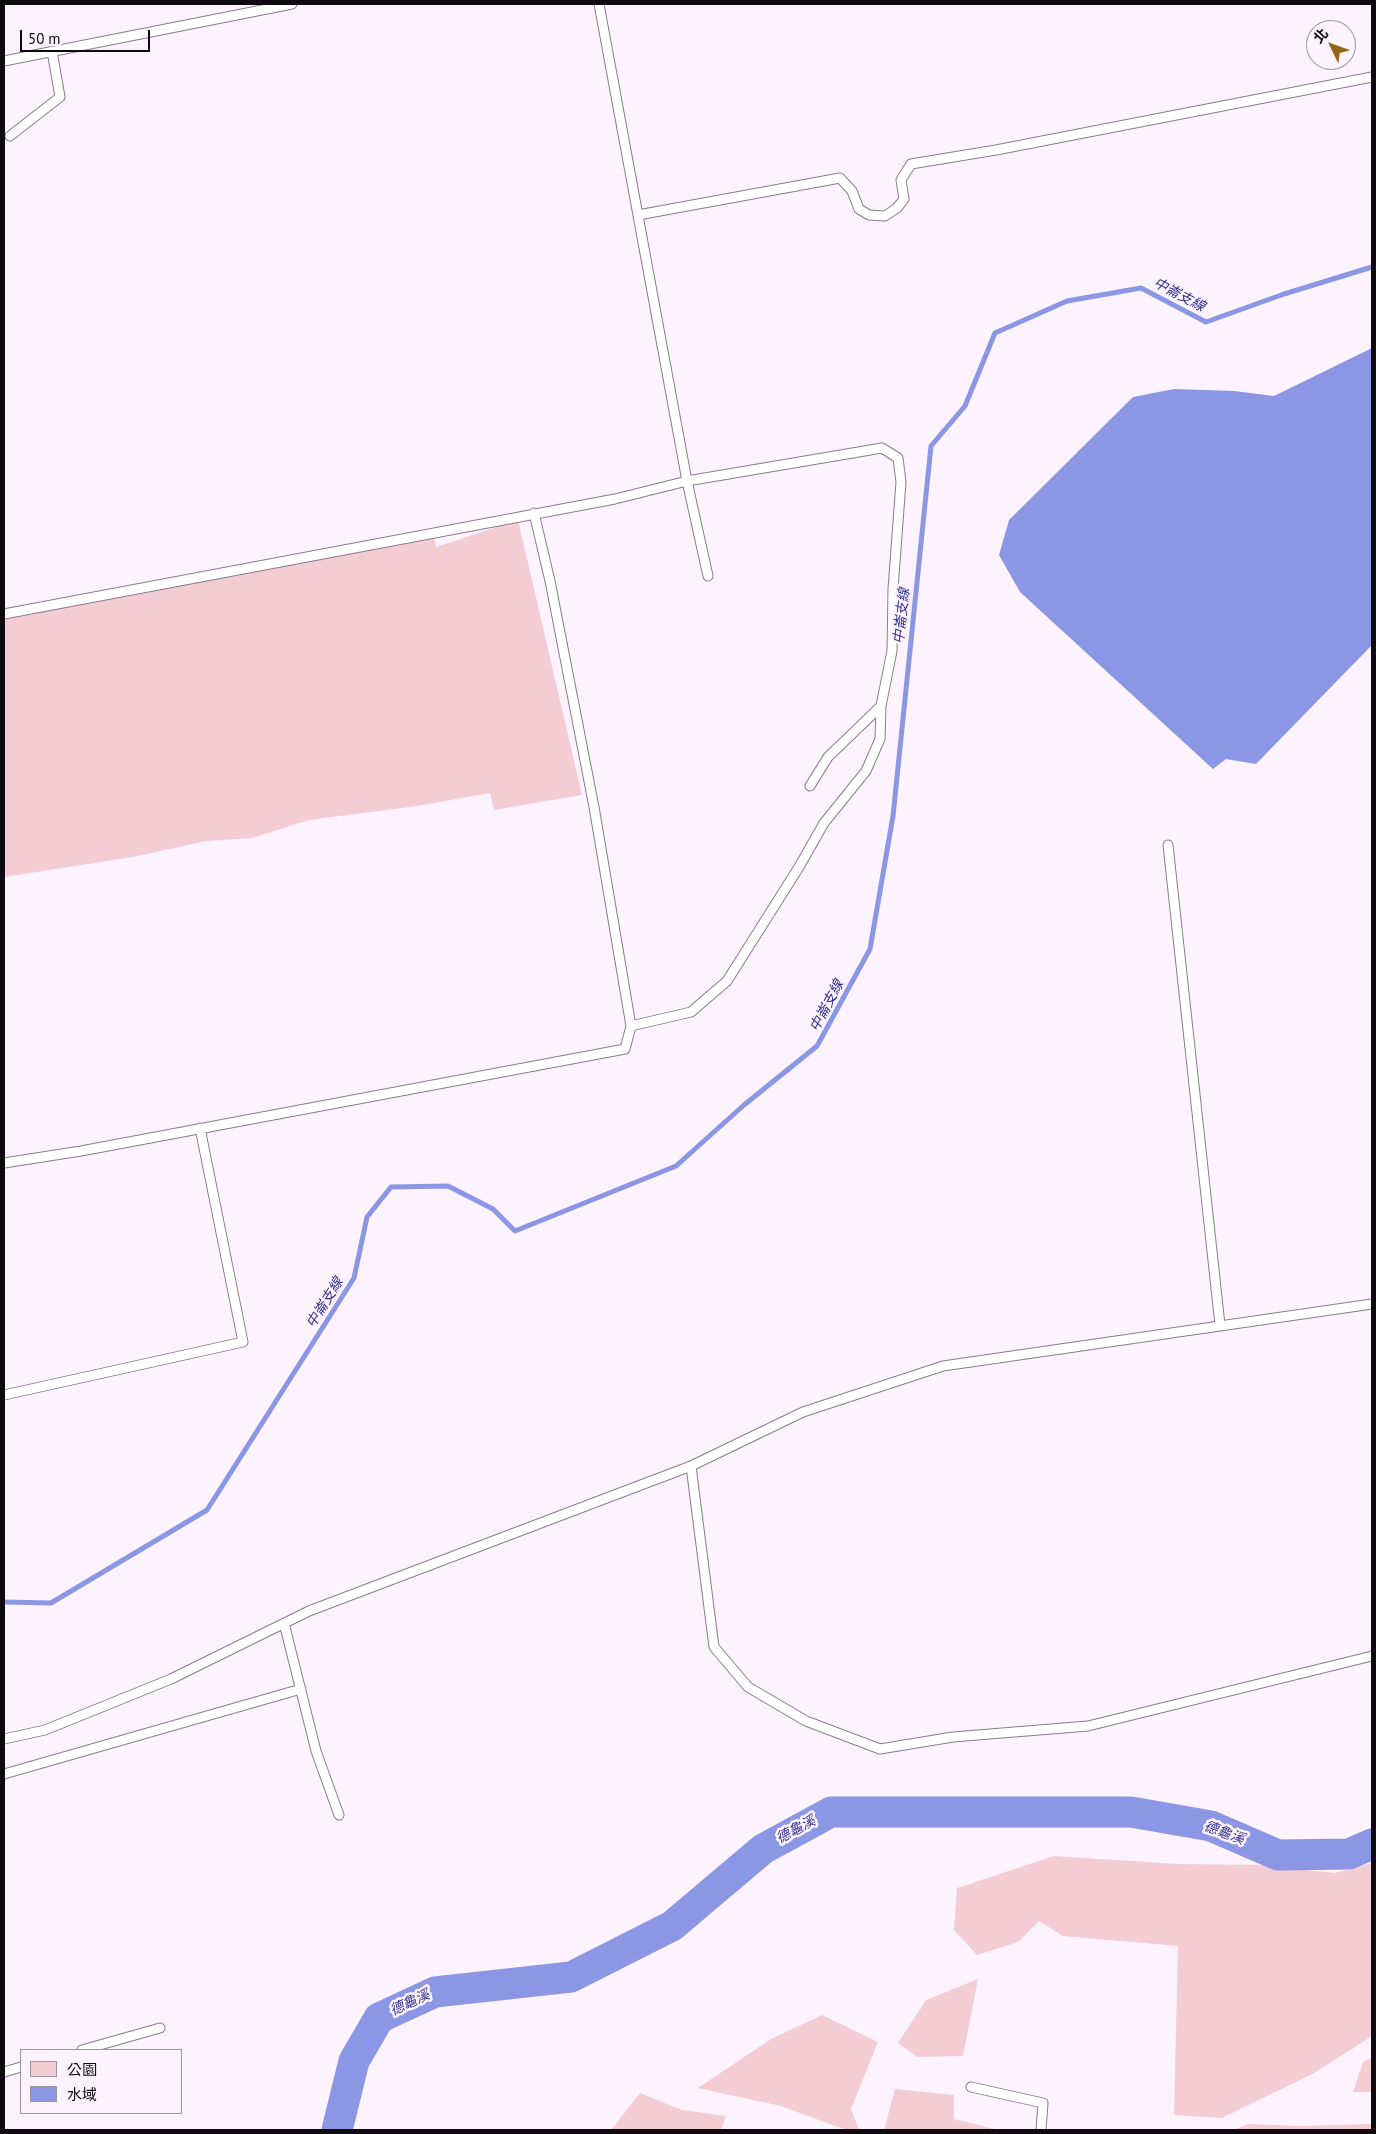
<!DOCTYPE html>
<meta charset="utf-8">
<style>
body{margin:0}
#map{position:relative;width:1376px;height:2134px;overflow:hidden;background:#fdf3ff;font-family:"PT Sans","Noto Sans TC",sans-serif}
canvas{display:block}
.frame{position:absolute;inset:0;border:5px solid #0f0a10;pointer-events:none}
.legend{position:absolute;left:20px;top:2049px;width:162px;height:65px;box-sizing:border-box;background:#fdf3ff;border:1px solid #9e969f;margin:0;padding:6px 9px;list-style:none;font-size:15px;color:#0f0a10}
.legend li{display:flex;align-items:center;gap:10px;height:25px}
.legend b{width:25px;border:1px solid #9e969f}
.north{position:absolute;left:1306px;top:20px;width:50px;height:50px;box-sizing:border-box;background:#fdf3ff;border:1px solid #9e969f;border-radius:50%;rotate:312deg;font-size:14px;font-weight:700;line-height:20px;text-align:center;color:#0f0a10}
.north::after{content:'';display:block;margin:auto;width:18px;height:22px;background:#966717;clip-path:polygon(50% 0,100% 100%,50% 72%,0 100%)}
.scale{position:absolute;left:20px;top:30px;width:130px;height:22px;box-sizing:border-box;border:2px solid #0f0a10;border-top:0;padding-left:6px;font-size:15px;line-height:18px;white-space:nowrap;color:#0f0a10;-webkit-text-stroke:4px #fdf3ff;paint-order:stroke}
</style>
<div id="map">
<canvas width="1376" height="2134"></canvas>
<div class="frame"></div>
<ul class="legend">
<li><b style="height:14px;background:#f3cdd3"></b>公園</li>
<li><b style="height:14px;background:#8b96e4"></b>水域</li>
</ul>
<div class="north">北</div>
<div class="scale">50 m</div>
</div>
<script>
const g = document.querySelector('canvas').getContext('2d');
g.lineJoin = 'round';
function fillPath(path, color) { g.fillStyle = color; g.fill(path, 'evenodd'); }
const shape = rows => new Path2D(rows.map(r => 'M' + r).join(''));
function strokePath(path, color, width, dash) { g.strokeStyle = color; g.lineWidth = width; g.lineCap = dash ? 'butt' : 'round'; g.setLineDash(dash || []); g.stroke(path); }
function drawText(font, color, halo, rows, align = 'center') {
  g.font = font + ' "PT Sans","Noto Sans TC",sans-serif'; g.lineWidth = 5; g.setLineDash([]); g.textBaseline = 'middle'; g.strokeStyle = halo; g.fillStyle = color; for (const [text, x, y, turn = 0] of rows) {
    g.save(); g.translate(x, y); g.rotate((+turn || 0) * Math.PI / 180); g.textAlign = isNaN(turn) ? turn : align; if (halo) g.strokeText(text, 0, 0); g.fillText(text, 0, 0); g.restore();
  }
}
fillPath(shape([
 [518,520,582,795,494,810,490,793,417,806,309,820,252,838,206,841,133,857,4,877,4,610,432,529,436,547],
 [1054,1856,1178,1864,1260,1865,1335,1873,1372,1863,1372,2036,1314,2073,1222,2118,1174,2115,1178,1946,1063,1936,1039,1921,1018,1942,977,1955,954,1930,957,1888],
 [978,1979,963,2056,917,2057,898,2043,926,2000],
 [822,2015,878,2042,851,2109,859,2130,846,2130,781,2106,698,2088,771,2039],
 [1372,2058,1372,2092,1353,2092,1363,2062],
 [895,2089,954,2095,954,2119,998,2130,884,2130],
 [640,2093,682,2110,726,2116,721,2130,611,2130],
 [1248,2124,1301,2126,1372,2124,1372,2130,1233,2130]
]), '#f3cdd3');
fillPath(shape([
 [1372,348,1372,645,1256,764,1226,759,1213,769,1020,592,999,555,1009,520,1133,397,1174,389,1234,391,1274,396]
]), '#8b96e4');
strokePath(shape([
 [4,1602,51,1603,207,1510,354,1278,367,1217,391,1187,448,1186,493,1209,515,1231,676,1166,744,1105,817,1046,870,949,893,816,931,446,965,406,995,333,1067,301,1141,288,1206,322,1284,294,1372,267]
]), '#8b96e4', 5);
strokePath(shape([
 [337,2130,354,2061,379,2018,435,1992,571,1977,672,1926,763,1849,831,1812,1131,1812,1211,1826,1278,1855,1349,1854,1372,1844]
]), '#8b96e4', 31);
const service = shape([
 [599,4,687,481,708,576],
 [4,61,292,4],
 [10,136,60,97,52,51],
 [638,215,840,178,852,191,859,209,869,215,885,216,897,208,904,199,901,180,911,164,996,150,1372,77],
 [4,614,615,499,687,481,882,448,898,458,901,482,893,589,892,651,881,706,828,757,810,786],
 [1168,845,1220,1325],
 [631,1026,691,1012,727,981,799,867,824,823,866,771,880,739,881,706],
 [4,1163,81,1151,625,1049,631,1026,594,807,550,581,534,513],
 [4,1395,243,1342,200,1128],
 [691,1466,714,1647,748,1687,806,1721,880,1749,953,1737,1088,1726,1372,1656],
 [284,1623,316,1751,339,1815],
 [4,1739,45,1730,171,1679,309,1611,691,1466,803,1412,943,1366,1372,1304],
 [4,1774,301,1689],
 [82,2050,160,2028],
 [4,2072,21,2067],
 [971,2087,1043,2103,1041,2130]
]);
strokePath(service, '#8a7c8c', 11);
strokePath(service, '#fff', 9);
drawText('italic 14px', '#32318c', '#fdf3ff', [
 ["中崙支線",1179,295,28],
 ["中崙支線",902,616,-84],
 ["中崙支線",827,1006,-62],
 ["中崙支線",325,1303,-58],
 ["德龜溪",796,1830,-28],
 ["德龜溪",1224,1833,20],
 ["德龜溪",410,2003,-25]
]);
</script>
